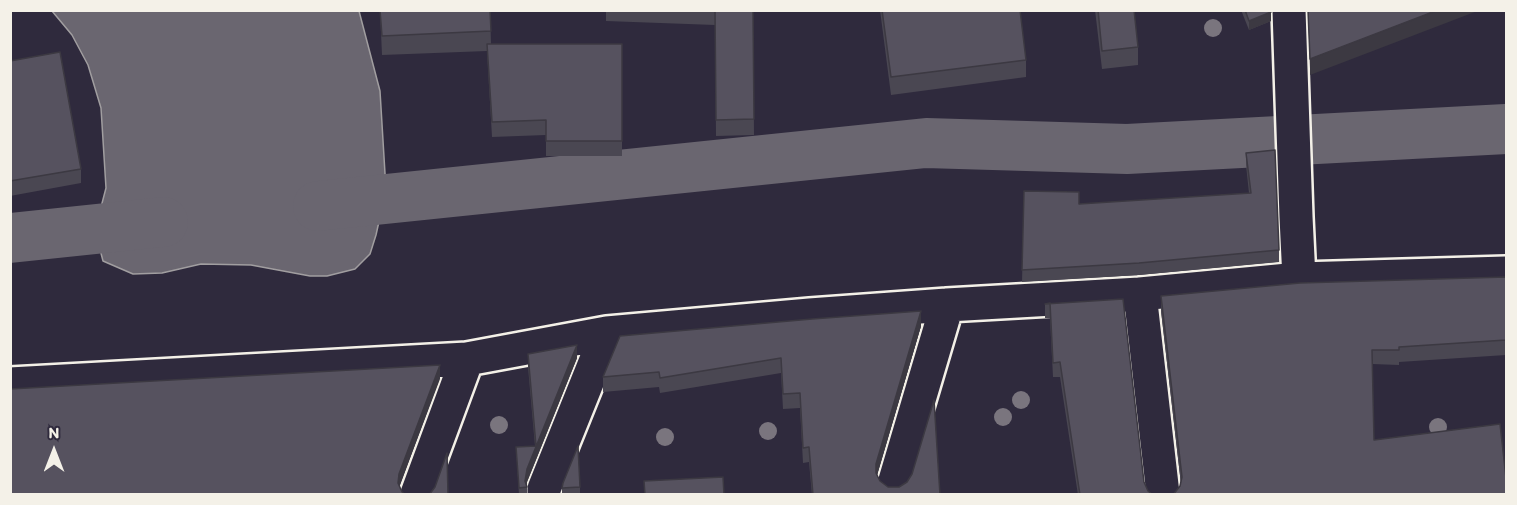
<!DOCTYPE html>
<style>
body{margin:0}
#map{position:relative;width:1517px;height:505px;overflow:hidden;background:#2f2a3d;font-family:Itim,sans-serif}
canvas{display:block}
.frame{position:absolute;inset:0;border:12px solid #f4f1e8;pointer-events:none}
.north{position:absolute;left:24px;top:421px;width:60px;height:60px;-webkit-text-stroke:4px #2f2a3d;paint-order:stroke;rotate:0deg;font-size:16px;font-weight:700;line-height:24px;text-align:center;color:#f4f1e8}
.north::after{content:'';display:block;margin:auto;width:21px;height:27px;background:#f4f1e8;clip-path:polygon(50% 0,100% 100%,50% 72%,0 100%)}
</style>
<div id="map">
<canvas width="1517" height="505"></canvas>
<div class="frame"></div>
<div class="north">N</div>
</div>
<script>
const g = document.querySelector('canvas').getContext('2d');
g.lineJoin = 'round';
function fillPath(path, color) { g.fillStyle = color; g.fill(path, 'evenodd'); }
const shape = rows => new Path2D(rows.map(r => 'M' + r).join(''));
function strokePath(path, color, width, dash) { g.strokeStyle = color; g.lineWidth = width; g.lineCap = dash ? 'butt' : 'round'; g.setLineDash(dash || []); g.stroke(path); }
const water = shape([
 [52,11,359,11,380,91,386,190,376,235,370,254,355,269,327,276,310,276,251,265,201,264,162,273,133,274,103,261,95,230,106,188,101,108,88,65,72,35,52,11]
]);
fillPath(water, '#6a6670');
strokePath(water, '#a19ea0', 1.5);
strokePath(shape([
 [318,206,926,143,1127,149,1506,129],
 [10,238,163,222]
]), '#6a6670', 50);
const minor = shape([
 [1289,10,1296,217,1299,279],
 [1140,294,1163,494],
 [10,384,467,359,607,333,810,315,947,305,1140,294,1299,279,1506,273],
 [894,484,947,305],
 [417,494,467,359],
 [544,494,544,489,607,333]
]);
strokePath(minor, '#f4f1e8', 38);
strokePath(minor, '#2f2a3d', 33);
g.fillStyle = '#7a757e';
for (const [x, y] of [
 [1213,28],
 [1021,400],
 [1003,417],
 [499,425],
 [1438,427],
 [768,431],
 [665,437]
]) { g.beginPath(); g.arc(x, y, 9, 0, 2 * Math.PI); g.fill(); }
fillPath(shape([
 [380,10,490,10,491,44,622,44,622,156,546,156,546,135,492,137,487,51,382,55],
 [606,10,753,10,754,135,716,136,715,25,606,21],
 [880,10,1020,10,1026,60,1026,77,891,95],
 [1095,10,1134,10,1138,47,1138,65,1102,69],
 [1241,10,1271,10,1271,21,1249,30],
 [10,61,81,169,81,183,10,196],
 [1246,153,1279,250,1279,262,1139,275,1022,282,1024,191,1079,204,1249,193,1246,165],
 [1506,277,1506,355,1399,362,1399,365,1372,364,1374,440,1175,494,1180,486,1181,484,1161,311,1161,296],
 [1123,299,1144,482,1148,491,1153,495,1078,495,1060,377,1053,377,1050,318,1045,318,1045,304],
 [921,326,877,475,880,481,888,487,940,495,812,495,809,462,803,463,800,408,783,409,781,373,660,393,659,387,603,392,603,377],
 [528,354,577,358,527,482,527,495,519,495,516,447,535,446,528,367],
 [580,487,580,495,562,495,562,488]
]), '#4a4752');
fillPath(shape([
 [1438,10,1480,10,1310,75,1310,59],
 [1271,12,1271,21,1249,30,1249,21],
 [921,311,921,326,876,479,876,464],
 [577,345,577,358,527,482,526,487,525,481,527,469],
 [440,365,440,379,399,487,398,483,399,474]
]), '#3c3942');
const building = shape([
 [380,10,490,10,491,31,382,36,380,10],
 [715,10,753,10,754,119,716,120,715,10],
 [882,10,1020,10,1026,60,891,77,882,10],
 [1098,10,1134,10,1138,47,1102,51,1098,10],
 [1245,10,1271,10,1271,12,1249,21,1245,10],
 [1308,10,1438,10,1310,59,1308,10],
 [487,44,622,44,622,141,546,141,546,120,492,122,487,44],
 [60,52,81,169,10,181,10,61,60,52],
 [1275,150,1279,250,1139,263,1022,270,1024,191,1079,192,1079,204,1251,193,1246,153,1275,150],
 [1506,277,1506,340,1399,347,1399,350,1372,350,1374,440,1500,424,1506,478,1506,495,1173,495,1180,486,1182,477,1161,296,1300,283,1506,277],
 [1123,299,1144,482,1148,491,1153,495,1080,495,1060,362,1053,363,1050,303,1045,304,1123,299],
 [921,311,876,464,876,473,880,481,888,487,899,487,907,482,912,474,934,400,940,495,813,495,809,447,803,448,800,393,783,394,781,358,660,378,659,372,603,377,620,336,812,319,921,311],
 [577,345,527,469,525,481,527,487,519,488,516,447,536,446,528,354,577,345],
 [440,365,399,474,398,483,402,492,406,495,10,495,10,389,440,365],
 [578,446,580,487,562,488,563,483,578,446],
 [447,453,448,495,429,495,435,487,447,453],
 [723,477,724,495,645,495,644,481,723,477]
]);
fillPath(building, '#56525f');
strokePath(building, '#3c3942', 1.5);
</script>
